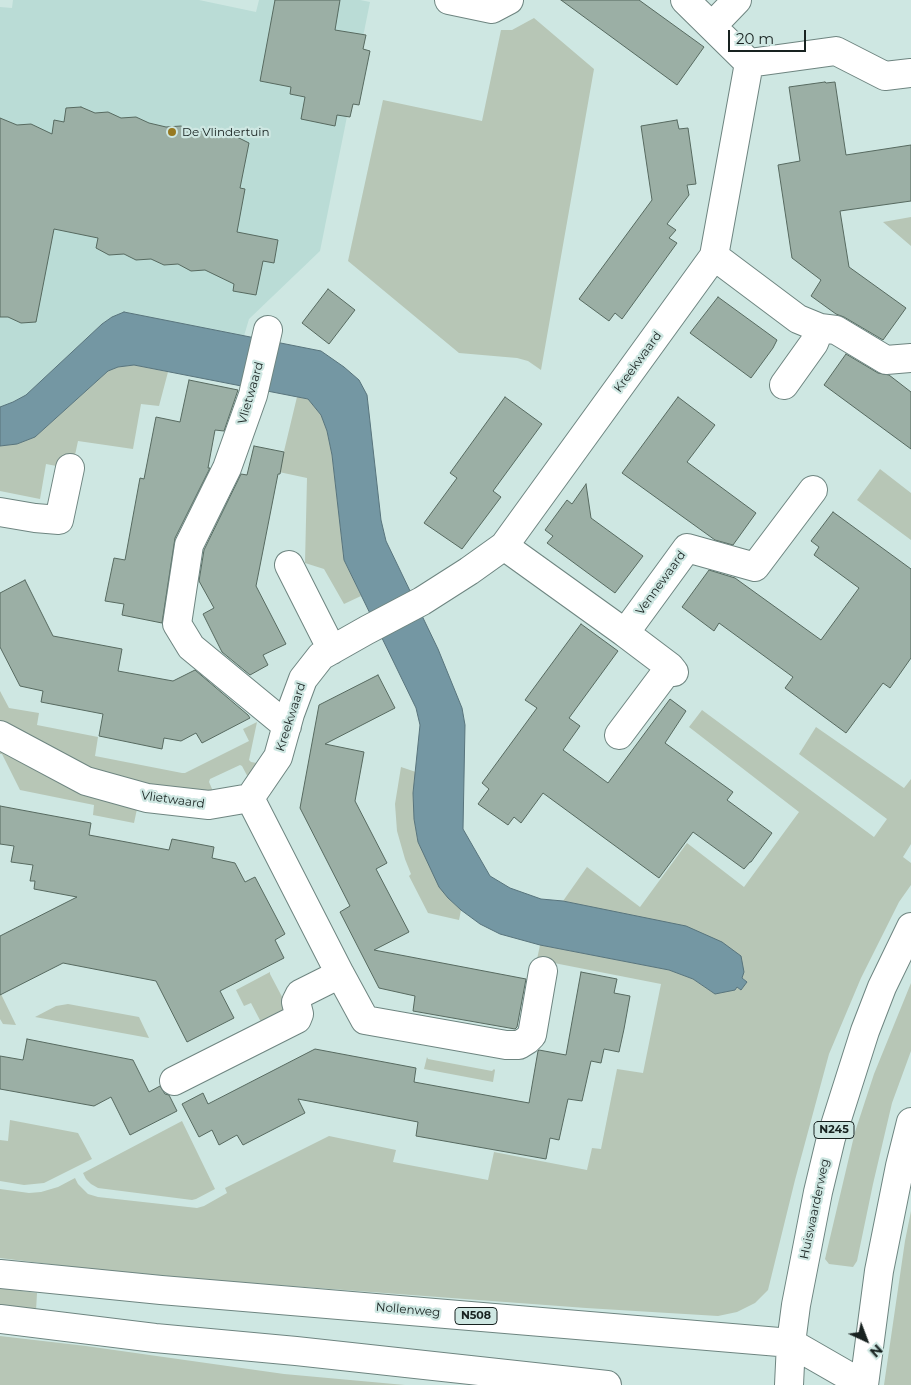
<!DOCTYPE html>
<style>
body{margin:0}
#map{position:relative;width:911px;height:1385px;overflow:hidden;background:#cee7e2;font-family:Montserrat,sans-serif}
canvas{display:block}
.north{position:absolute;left:841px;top:1315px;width:50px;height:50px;-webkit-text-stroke:4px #cee7e2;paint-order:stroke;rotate:137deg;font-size:14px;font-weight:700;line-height:20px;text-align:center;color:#182220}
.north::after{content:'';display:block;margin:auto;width:18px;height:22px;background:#182220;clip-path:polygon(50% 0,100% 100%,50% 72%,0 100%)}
.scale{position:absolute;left:728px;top:30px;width:78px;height:22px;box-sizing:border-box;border:2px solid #182220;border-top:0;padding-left:6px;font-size:15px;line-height:18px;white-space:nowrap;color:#182220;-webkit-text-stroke:4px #cee7e2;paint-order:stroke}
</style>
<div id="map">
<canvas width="911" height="1385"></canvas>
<div class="north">N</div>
<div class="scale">20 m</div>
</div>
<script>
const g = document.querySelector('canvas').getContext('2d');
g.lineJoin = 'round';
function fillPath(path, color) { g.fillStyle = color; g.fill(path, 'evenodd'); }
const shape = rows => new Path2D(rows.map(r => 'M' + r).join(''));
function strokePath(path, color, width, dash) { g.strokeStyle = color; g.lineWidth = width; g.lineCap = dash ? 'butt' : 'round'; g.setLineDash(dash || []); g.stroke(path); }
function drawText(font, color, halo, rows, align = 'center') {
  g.font = font + ' Montserrat,sans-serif'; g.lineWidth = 4.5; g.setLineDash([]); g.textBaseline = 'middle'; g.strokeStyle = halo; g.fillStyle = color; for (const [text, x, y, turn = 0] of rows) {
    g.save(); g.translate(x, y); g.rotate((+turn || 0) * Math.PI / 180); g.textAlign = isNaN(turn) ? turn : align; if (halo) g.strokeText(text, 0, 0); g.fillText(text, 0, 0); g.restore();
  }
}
fillPath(shape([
 [13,0,199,0,256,12,259,0,360,0,370,2,320,251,249,319,244,336,124,312,112,317,102,324,26,395,13,402,0,407,0,7,12,8]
]), '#badcd6');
fillPath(shape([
 [534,18,594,69,541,370,528,361,517,358,459,353,348,261,383,100,482,121,501,30,512,30],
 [911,217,911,246,883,222],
 [134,365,168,372,159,406,141,404,133,449,78,441,72,469,46,464,40,499,0,491,0,446,17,444,35,437,108,371,118,367],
 [297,397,308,399,321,415,327,431,332,455,344,560,361,596,344,604,324,569,305,563,307,478,279,472],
 [880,469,911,493,911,540,857,500],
 [0,691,9,708,39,713,37,725,98,737,95,756,182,773,185,773,249,741,243,729,257,722,249,760,251,762,268,765,250,781,242,766,240,765,210,779,209,782,216,798,110,777,72,764,5,724,0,720],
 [702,710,874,837,887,819,799,754,816,727,904,788,911,779,911,844,903,857,911,863,911,885,899,902,861,978,829,1054,795,1180,768,1290,755,1303,737,1312,718,1316,586,1308,223,1281,81,1268,0,1258,0,1189,29,1193,41,1192,58,1187,75,1178,78,1184,88,1194,98,1197,197,1208,204,1206,227,1193,225,1188,329,1136,396,1150,393,1162,488,1180,494,1152,587,1170,592,1148,601,1149,617,1069,643,1073,661,984,554,963,554,967,536,964,540,945,669,970,693,979,715,994,737,987,741,990,747,982,686,927,563,901,587,867,640,907,687,843,744,887,799,812,689,727],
 [0,747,137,809,134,823,93,815,94,805,20,790,2,754,0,754],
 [401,767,416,772,413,793,414,819,418,842,448,898,461,910,459,920,428,913,409,876,411,874,405,859,397,831,395,804],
 [270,972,270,974,289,1010,262,1024,251,1003,244,1006,236,990],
 [911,983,911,1051,892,1103,873,1184,857,1261,853,1267,829,1264,825,1259,855,1132,874,1074],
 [0,992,16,1025,3,1024,0,1019],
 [68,1004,139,1017,149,1038,35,1017,56,1006],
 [427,1057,428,1059,492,1071,494,1069,495,1070,493,1082,424,1069],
 [10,1120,78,1133,92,1159,44,1183,24,1185,0,1181,0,1140,8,1141],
 [182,1121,215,1189,196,1199,192,1200,98,1188,91,1184,86,1179,83,1173],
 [911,1211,911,1385,884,1385,905,1241],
 [0,1288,37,1293,36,1311,0,1307],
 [0,1336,86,1346,284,1374,405,1385,0,1385]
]), '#b7c6b6');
const water = shape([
 [124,312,321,351,344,367,359,380,367,395,381,520,386,541,438,649,462,708,465,725,463,829,490,876,510,888,541,899,563,901,686,926,722,942,741,956,744,972,742,978,747,982,741,990,737,987,735,990,715,994,693,979,669,970,540,945,500,934,480,924,461,910,448,898,439,887,418,842,414,819,413,793,420,725,416,708,344,560,332,455,327,431,321,415,308,399,134,365,118,367,108,371,35,437,17,444,0,446,0,407,13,402,26,395,102,324,112,317,124,312]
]);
fillPath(water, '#7497a3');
strokePath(water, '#58747c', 1);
const building = shape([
 [275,0,340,0,335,30,366,35,363,49,370,51,359,105,353,104,350,117,337,115,335,126,301,119,305,97,290,94,291,87,260,81,275,0],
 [561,0,639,0,704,47,677,85,561,0],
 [825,82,826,83,835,82,846,155,911,145,911,201,840,211,849,267,906,308,883,340,844,317,836,314,811,296,821,280,792,258,778,165,800,161,789,87,825,82],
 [81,107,95,113,108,112,121,118,136,117,149,123,166,127,181,126,194,132,223,130,249,143,240,188,245,189,237,232,278,240,274,263,263,261,256,295,233,291,234,284,205,270,191,271,178,264,164,265,151,259,136,260,124,254,109,255,96,248,98,238,54,229,36,322,21,323,8,317,0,317,0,118,17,125,31,124,52,134,54,120,64,122,66,108,81,107],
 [677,120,679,129,688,128,696,184,687,185,689,195,667,224,676,230,669,238,677,243,622,319,615,313,609,321,579,299,652,200,641,126,677,120],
 [328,289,355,310,329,344,302,323,328,289],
 [718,297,777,340,773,348,751,378,690,333,718,297],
 [846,354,878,373,889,375,911,392,911,449,824,385,846,354],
 [189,380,238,390,224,431,215,430,208,468,210,468,175,538,162,623,122,615,124,604,105,601,114,558,125,560,140,478,144,479,156,417,180,422,189,380],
 [505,397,542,424,493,491,501,497,462,549,424,523,457,478,450,473,505,397],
 [678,397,715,425,687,462,756,513,733,545,715,540,622,473,678,397],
 [254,446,284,452,280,474,278,474,256,586,286,644,263,655,268,665,250,675,222,652,203,614,214,608,199,581,204,550,241,474,247,475,254,446],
 [586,484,591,518,643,556,615,593,547,543,553,536,545,530,567,500,572,504,586,484],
 [833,512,911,569,911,658,890,688,883,683,846,733,785,688,793,677,719,623,714,631,682,607,709,570,735,578,821,640,859,588,814,555,819,547,811,541,833,512],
 [25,580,53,636,122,649,118,671,173,681,195,670,248,715,250,718,202,743,196,733,181,741,164,738,162,749,99,736,103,714,41,702,43,691,20,686,0,647,0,593,25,580],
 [581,624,618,651,569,718,580,726,563,750,608,783,670,699,686,711,665,743,733,792,727,800,772,833,751,862,750,862,744,869,693,832,659,878,543,793,521,823,514,817,508,825,478,804,489,789,482,783,537,708,525,700,581,624],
 [378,675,395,708,325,744,364,752,355,801,387,863,376,869,409,932,374,950,526,979,517,1027,515,1029,413,1011,415,996,379,988,340,912,350,906,300,808,319,705,378,675],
 [0,806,91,823,89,835,169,850,172,839,214,847,212,858,235,863,245,882,255,877,285,934,275,940,284,958,220,991,234,1018,187,1042,156,981,63,963,0,995,0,936,77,897,34,889,35,881,30,881,33,865,11,862,14,846,0,844,0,806],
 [581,972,617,979,614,993,630,996,624,1029,619,1052,604,1049,601,1063,591,1061,582,1101,568,1099,559,1140,550,1138,546,1159,416,1136,418,1122,298,1099,305,1113,243,1145,237,1135,219,1145,212,1130,199,1137,182,1104,203,1093,208,1104,315,1049,416,1068,414,1082,529,1103,538,1051,539,1050,566,1055,581,972],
 [27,1039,133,1060,149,1092,160,1086,165,1094,169,1095,177,1111,130,1135,111,1097,94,1106,0,1089,0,1056,23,1060,27,1039]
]);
fillPath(building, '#9bafa5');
strokePath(building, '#576a60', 1);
const minor = shape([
 [449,0,492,9,509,0],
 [685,0,749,63],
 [712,26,737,0],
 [749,63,836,51,885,76,911,73],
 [714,256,798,319,820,328,836,330,886,360,911,358],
 [268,330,253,395,227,468,189,545,177,624,191,647,287,726],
 [784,385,814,343,820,328],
 [0,512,35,518,59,520,70,468],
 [504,546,625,633,670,667,674,672],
 [289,565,332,650],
 [625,633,687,548,755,567,813,490],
 [0,735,86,781,147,798,209,805,250,798,340,974,365,1020,506,1045,519,1045,527,1040,532,1035,543,971],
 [619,735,670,667],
 [250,798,278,757,290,714,303,679,321,656,367,630,422,601,469,571,504,546,714,256,749,63],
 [174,1081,297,1019,299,1014,296,1002,300,994,340,974]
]);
const highway = shape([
 [0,1274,161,1290,791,1343,864,1385],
 [0,1319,155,1338,296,1351,607,1385],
 [789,1385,791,1343,796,1305,818,1192,831,1138,865,1031,882,987,911,927],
 [864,1385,879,1271,900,1166,911,1122]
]);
strokePath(minor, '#6e8580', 30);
strokePath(highway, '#6e8580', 30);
strokePath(minor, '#fff', 28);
strokePath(highway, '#fff', 28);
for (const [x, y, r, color] of [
 [172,132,5,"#977921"]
]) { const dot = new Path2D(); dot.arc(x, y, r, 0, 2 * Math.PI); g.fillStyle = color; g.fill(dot); strokePath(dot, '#cee7e2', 2); }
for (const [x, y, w] of [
 [834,1130,40],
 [476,1316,42]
]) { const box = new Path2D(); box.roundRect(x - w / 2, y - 8.5, w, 17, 4); g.fillStyle = '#cee7e2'; g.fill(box); strokePath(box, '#182220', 1); }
drawText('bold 11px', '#182220', null, [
 ["N245",834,1130],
 ["N508",476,1316]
]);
drawText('12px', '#182220', '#cee7e2', [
 ["De Vlindertuin",182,132]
], 'left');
drawText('12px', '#182220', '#cee7e2', [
 ["Kreekwaard",638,362,-54],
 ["Vlietwaard",251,393,-74],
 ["Vennewaard",661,583,-54],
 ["Kreekwaard",291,717,-72],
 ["Vlietwaard",173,800,8],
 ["Huiswaarderweg",815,1209,-78],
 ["Nollenweg",408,1310,5]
]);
</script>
